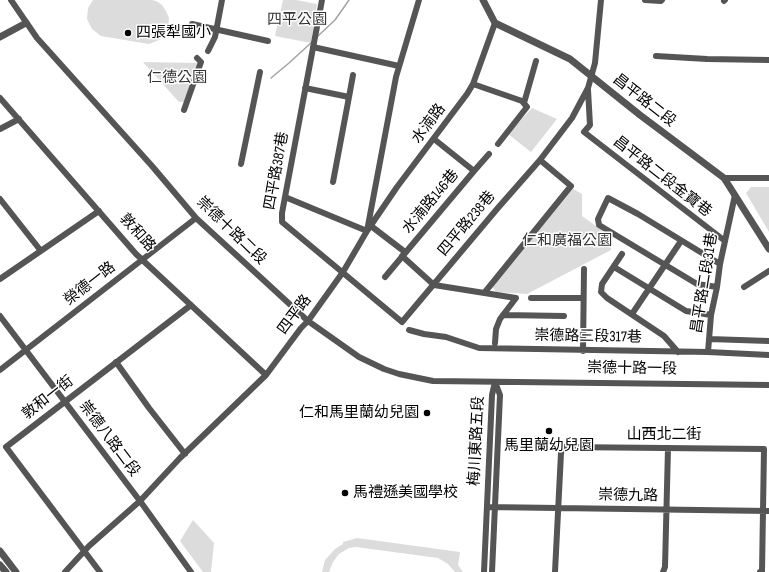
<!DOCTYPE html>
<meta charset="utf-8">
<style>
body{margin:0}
canvas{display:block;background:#fff}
</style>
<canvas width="769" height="572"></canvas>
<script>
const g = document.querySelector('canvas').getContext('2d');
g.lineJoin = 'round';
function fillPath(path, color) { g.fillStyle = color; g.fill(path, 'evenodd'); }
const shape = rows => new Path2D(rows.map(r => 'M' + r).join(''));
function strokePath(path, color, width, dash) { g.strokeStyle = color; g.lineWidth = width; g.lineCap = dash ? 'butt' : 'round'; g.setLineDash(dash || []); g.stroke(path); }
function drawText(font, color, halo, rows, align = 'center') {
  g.font = font + ' "Sofia Sans Condensed","Noto Sans TC",sans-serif'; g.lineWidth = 3; g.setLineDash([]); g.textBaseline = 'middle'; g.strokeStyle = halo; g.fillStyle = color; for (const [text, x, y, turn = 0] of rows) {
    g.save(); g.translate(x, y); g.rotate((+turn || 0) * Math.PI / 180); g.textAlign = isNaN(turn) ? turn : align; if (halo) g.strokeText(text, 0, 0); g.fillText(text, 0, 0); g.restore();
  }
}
fillPath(shape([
 [93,0,152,0,156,1,162,5,166,11,169,18,168,29,164,35,159,40,149,44,101,36,92,29,87,19,88,8],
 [283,0,296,0,317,4,311,43,275,36],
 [143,62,199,63,184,102,179,102],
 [532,108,557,119,531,152,508,134],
 [751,187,769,187,769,232,746,193],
 [573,189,582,194,582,216,610,236,611,250,527,294,496,292,492,286],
 [193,520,214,543,211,572,203,572,180,541],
 [357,538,460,552,458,565,463,572,455,572,448,564,438,558,356,547,349,548,339,554,333,562,329,572,322,572,325,560,335,549,343,544,343,542]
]), '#dcdcdc');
strokePath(shape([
 [318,36,335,20,349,0],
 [271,78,289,63,312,42]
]), '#a3a3a3', 1.5);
strokePath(shape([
 [11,0,37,38,152,166,196,218,308,321,359,357,384,369,399,374,433,381,769,385],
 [322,0,282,213,282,222,402,322,497,209,540,160,572,118,588,88,595,63,601,0],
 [645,0,661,1,662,0],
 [724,1,725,0],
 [192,24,268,41],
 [313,47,399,66],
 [208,51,215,37,222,0],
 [656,56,707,59,769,60],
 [473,84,522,101,527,107,498,144],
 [305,88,349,97,333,182],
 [588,90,590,125,584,132,725,241],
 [349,97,353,75],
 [0,98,136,254,266,375],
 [524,103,536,61],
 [184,110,201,62,197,58],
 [0,129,19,119],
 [241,164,260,72],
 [474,171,489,154],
 [724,178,769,178],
 [285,197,367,231,397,187,467,94,473,84,495,23],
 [0,199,41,251],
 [371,226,405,252],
 [622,254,602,284,601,292,607,298,664,336,678,352],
 [402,256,434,285,516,298,500,319,496,329,495,343],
 [614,267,686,311,711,315],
 [385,277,474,171,434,139],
 [0,279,99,211],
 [717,287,697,284,599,225,598,219,608,198,638,214,720,264],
 [744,287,769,271],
 [485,292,571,186,540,160],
 [531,298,583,298],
 [632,314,681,241],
 [503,315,564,316],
 [0,316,140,501,191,572],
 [409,330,424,334,446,337,479,348,708,352,769,355],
 [709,339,769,341],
 [583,351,584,269],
 [708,352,711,315,717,287,720,264,735,195],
 [116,362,149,408,185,454],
 [0,370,196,218],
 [487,507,769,511],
 [65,572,89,546,140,501,180,458,266,375,301,328,308,321,343,272,367,231,396,77,419,0],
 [100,572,6,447,191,305],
 [484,572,492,395,495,382],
 [492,572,500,395,495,382],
 [555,572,561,453,564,447,764,449,762,572,760,572],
 [663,572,665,567,668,448]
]), '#555', 6);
strokePath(shape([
 [483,0,495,23,570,59,640,115,724,178,769,249],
 [0,37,26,23],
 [0,551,16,572],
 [0,565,6,572]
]), '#555', 7);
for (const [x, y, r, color] of [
 [128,33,4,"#000"],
 [427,413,4,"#000"],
 [549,431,4,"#000"],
 [345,493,4,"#000"]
]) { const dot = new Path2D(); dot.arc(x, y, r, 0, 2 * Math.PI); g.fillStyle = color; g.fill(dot); strokePath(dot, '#fff', 1.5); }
drawText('15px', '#333', '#fff', [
 ["四平公園",297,20],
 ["仁德公園",177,78],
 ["仁和廣福公園",567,241]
]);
drawText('15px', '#000', '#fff', [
 ["四張犁國小",136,33],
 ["仁和馬里蘭幼兒園",419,413,"right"],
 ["馬里蘭幼兒園",549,446,"center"],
 ["馬禮遜美國學校",353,493]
], 'left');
drawText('15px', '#000', '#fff', [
 ["昌平路二段",644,101,38],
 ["水湳路",429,124,-53],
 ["四平路387巷",277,171,-80],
 ["昌平路二段金寶巷",662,177,38],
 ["水湳路146巷",431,202,-50],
 ["四平路238巷",467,224,-50],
 ["崇德十路二段",231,231,44],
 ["敦和路",137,233,48],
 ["昌平路二段31巷",705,283,-81],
 ["榮德一路",90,284,-38],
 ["四平路",295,315,-53],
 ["崇德路三段317巷",588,337,1],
 ["崇德十路一段",632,369,1],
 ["敦和一街",48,398,-38],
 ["山西北二街",664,435],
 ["崇德八路二段",109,439,53],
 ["梅川東路五段",477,441,-87],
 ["崇德九路",628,496,1]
]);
</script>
